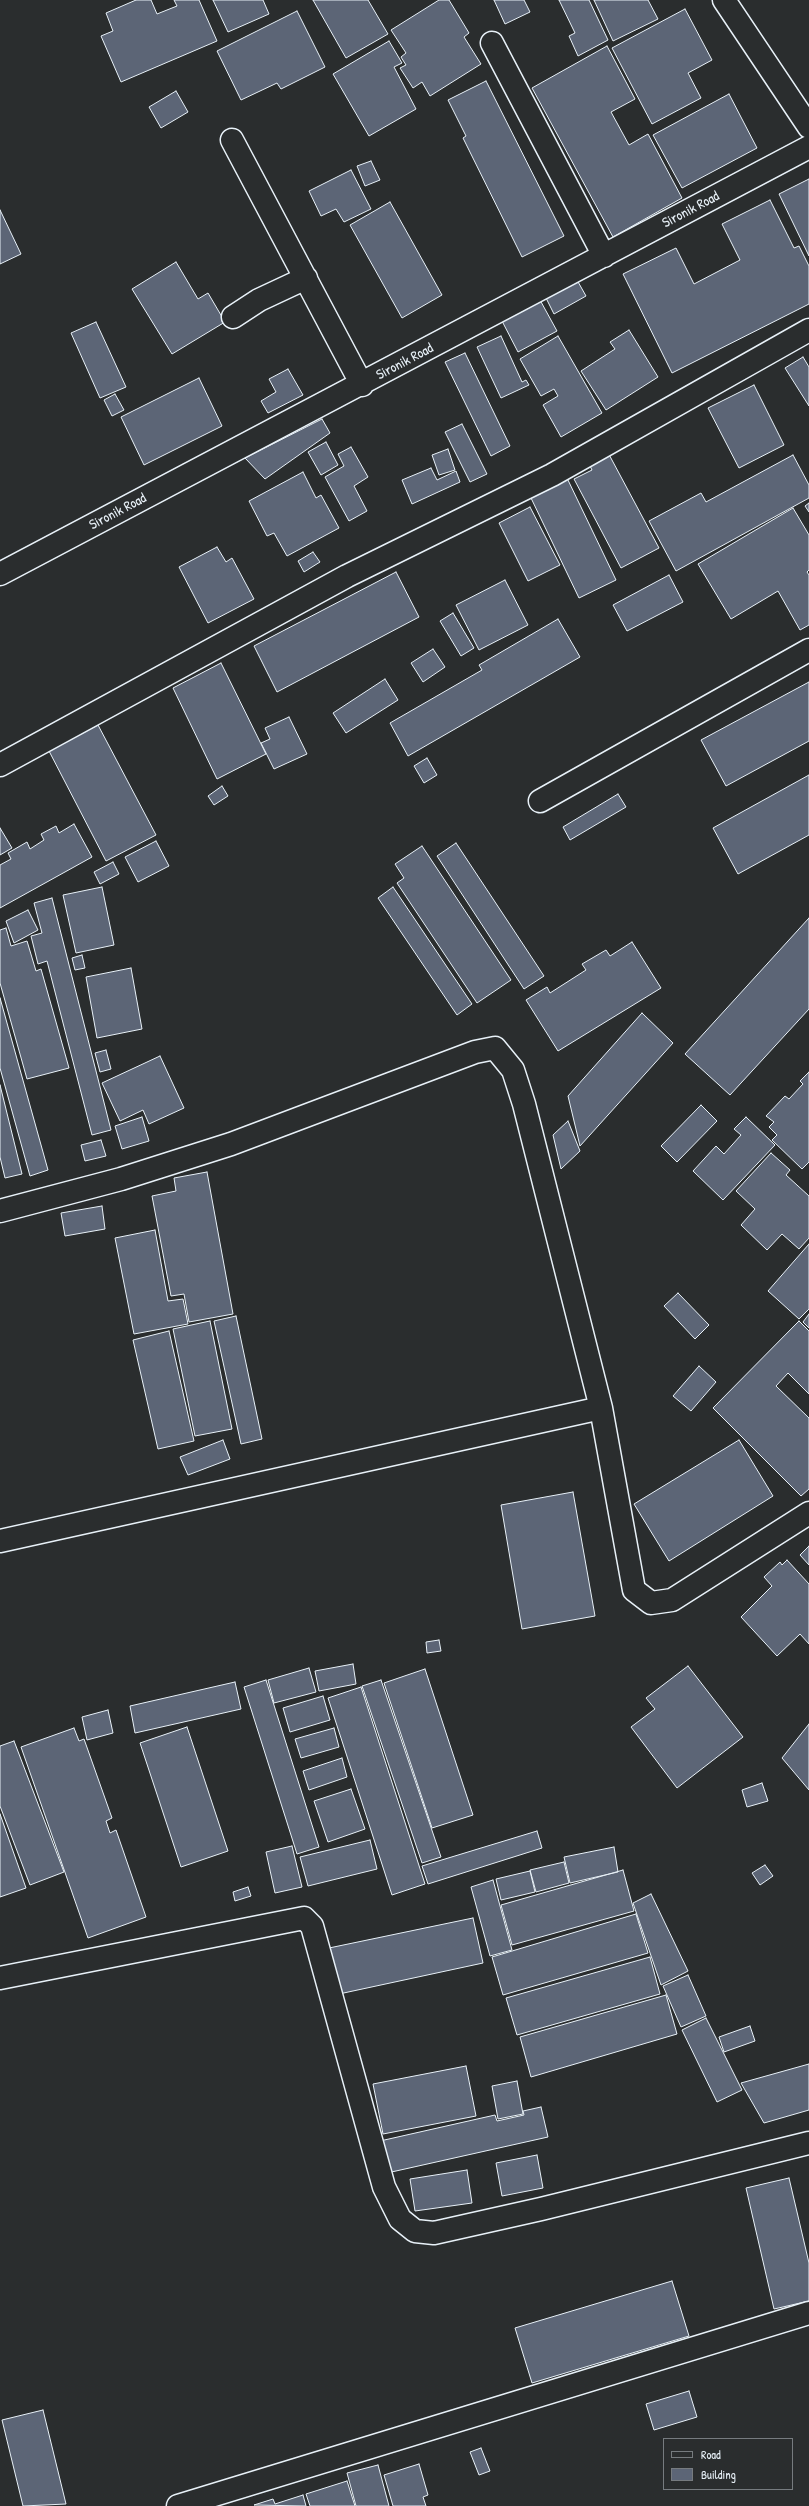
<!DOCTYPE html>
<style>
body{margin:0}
#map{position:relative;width:809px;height:2506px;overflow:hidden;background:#2a2d2e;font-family:"Patrick Hand",sans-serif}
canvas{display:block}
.legend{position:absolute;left:663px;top:2438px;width:130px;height:52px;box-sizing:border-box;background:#2a2d2e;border:1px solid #767b7f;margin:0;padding:5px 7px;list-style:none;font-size:12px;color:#e8f1f8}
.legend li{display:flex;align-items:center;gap:8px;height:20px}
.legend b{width:20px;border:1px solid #767b7f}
</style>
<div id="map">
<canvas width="809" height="2506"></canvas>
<ul class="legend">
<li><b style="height:5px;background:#2a2d2e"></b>Road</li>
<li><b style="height:11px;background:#5c6576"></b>Building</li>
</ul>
</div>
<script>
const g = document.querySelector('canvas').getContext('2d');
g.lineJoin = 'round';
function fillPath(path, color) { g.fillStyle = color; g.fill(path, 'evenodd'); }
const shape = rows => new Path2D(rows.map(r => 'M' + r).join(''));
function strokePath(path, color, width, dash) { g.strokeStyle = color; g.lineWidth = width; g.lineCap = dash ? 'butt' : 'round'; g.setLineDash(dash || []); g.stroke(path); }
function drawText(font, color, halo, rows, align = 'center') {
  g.font = font + ' "Patrick Hand",sans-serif'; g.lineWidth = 3; g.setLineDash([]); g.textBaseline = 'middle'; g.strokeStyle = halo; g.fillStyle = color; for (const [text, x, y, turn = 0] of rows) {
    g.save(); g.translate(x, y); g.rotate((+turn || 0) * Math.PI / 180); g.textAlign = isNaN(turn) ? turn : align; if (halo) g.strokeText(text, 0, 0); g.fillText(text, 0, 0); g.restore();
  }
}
const building = shape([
 [136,0,151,0,157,14,177,6,174,0,199,0,217,41,121,82,101,36,113,31,106,13,136,0],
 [213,0,263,0,269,14,228,32,213,0],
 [313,0,368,0,388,34,346,58,313,0],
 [439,0,449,0,469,33,464,37,481,64,430,96,422,82,413,88,400,68,406,65,401,57,406,53,391,30,439,0],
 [494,0,524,0,530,12,505,24,494,0],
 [559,0,589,0,608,40,578,56,569,36,575,33,559,0],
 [594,0,648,0,658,19,613,41,594,0],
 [685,9,712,60,688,73,701,98,652,124,612,48,685,9],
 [297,11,325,67,281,89,277,83,241,100,217,51,297,11],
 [389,41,402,63,394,67,416,109,369,136,333,74,389,41],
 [607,46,635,99,611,112,629,145,648,134,682,198,613,237,532,88,607,46],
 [486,81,564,236,522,257,463,138,466,136,448,100,486,81],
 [176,91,188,112,161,128,149,107,176,91],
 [729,94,757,148,682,188,653,135,729,94],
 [371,161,380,180,365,186,357,166,371,161],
 [351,170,371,209,344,222,336,209,321,216,309,191,351,170],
 [809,179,809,256,779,194,809,179],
 [770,200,794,248,799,246,809,266,809,304,672,373,623,274,676,248,694,284,740,260,722,224,770,200],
 [390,202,442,295,402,318,350,225,390,202],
 [0,210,21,254,0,264,0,210],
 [176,262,198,299,208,293,225,322,172,354,132,289,176,262],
 [577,280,586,296,554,314,546,298,577,280],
 [540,300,557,331,518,352,502,321,540,300],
 [96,322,126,387,100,398,71,333,96,322],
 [629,330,658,377,606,410,581,371,615,349,610,342,629,330],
 [501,336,522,382,526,380,529,385,501,398,477,347,501,336],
 [558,336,602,413,561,437,543,405,558,396,554,389,541,396,520,359,558,336],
 [465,353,510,446,491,456,445,362,465,353],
 [803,357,809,367,809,406,785,368,803,357],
 [288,369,303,395,268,413,261,401,276,392,269,379,288,369],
 [199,378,222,426,144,465,121,417,199,378],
 [754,385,784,445,739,468,708,408,754,385],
 [115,394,124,410,112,416,104,400,115,394],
 [322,419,330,433,265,479,245,458,322,419],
 [462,424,487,474,470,482,445,432,462,424],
 [326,442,338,465,321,475,308,452,326,442],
 [351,447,368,477,354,486,367,511,349,521,325,477,344,466,338,454,351,447],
 [605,447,659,548,621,568,574,479,592,470,586,458,605,447],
 [448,449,455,470,439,475,432,455,448,449],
 [793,455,809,485,809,498,676,571,649,521,701,493,706,502,793,455],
 [431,468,437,480,456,471,460,482,412,504,402,480,431,468],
 [303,472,316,498,321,495,339,528,287,556,274,533,267,536,249,501,303,472],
 [567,478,616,580,579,598,531,498,567,478],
 [809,503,809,512,805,506,809,503],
 [530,507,560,565,528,581,499,523,530,507],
 [793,508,809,535,809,570,807,572,809,575,809,625,800,630,778,591,731,619,698,564,793,508],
 [217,547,226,562,232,558,254,599,208,623,179,567,217,547],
 [313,552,320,562,304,572,298,561,313,552],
 [396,572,419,617,277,692,254,646,396,572],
 [669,575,683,602,627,631,613,605,669,575],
 [505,580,528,625,479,650,456,605,505,580],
 [453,613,474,648,461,656,440,621,453,613],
 [558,619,580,657,408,756,390,723,482,670,479,665,558,619],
 [433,649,445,667,423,682,411,663,433,649],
 [221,663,266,754,217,779,173,688,221,663],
 [385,679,398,700,346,733,333,713,385,679],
 [809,682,809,741,726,786,701,740,809,682],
 [289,717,307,754,274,769,261,743,270,739,265,728,289,717],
 [98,725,156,835,106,861,49,751,98,725],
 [427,758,437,775,424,783,414,766,427,758],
 [809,775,809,835,738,874,713,828,809,775],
 [222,786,228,796,214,805,208,796,222,786],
 [618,794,626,807,570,840,563,827,618,794],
 [74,824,92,857,0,908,0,865,11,859,8,853,27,842,30,849,44,840,41,834,56,826,59,833,74,824],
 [0,828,12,848,0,855,0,828],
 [156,841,169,866,138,882,125,857,156,841],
 [456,843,544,976,524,989,437,856,456,843],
 [422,846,511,980,477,1003,397,883,404,878,395,864,422,846],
 [113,862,119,874,100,884,94,872,113,862],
 [102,887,114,945,76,953,63,895,102,887],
 [393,887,472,1004,457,1015,378,898,393,887],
 [52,898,111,1130,92,1135,47,961,38,964,31,936,42,933,34,903,52,898],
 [28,910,38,930,14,943,6,921,28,910],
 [809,918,809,1009,730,1095,685,1054,809,918],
 [6,928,11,946,27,941,36,971,41,969,69,1068,27,1079,0,983,0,930,6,928],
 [632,942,661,988,558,1051,526,1000,547,987,550,993,586,970,582,964,606,950,610,956,632,942],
 [82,955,85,968,75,970,72,958,82,955],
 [131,968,142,1029,97,1038,86,977,131,968],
 [0,998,48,1170,30,1176,0,1068,0,998],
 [642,1013,673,1043,580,1146,568,1096,642,1013],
 [106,1050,111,1069,100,1072,95,1053,106,1050],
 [160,1056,184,1108,149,1124,143,1110,120,1121,102,1083,160,1056],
 [809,1072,809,1162,802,1169,772,1140,777,1135,769,1127,774,1122,766,1116,785,1096,789,1099,803,1084,800,1081,809,1072],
 [0,1085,22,1174,5,1178,0,1157,0,1085],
 [701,1105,717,1121,677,1162,661,1146,701,1105],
 [142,1117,149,1141,122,1149,115,1126,142,1117],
 [746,1117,775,1145,723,1200,693,1171,716,1146,724,1154,741,1135,734,1129,746,1117],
 [568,1121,580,1151,561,1169,553,1135,568,1121],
 [101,1140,106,1156,85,1161,81,1145,101,1140],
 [771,1153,790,1170,786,1175,809,1196,809,1238,799,1249,782,1234,767,1250,741,1225,755,1209,736,1191,771,1153],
 [207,1172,233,1314,189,1322,184,1294,171,1296,152,1196,176,1191,174,1178,207,1172],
 [102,1206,105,1229,65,1236,61,1213,102,1206],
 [155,1230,168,1301,183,1299,188,1324,134,1334,115,1238,155,1230],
 [809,1244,809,1309,799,1319,768,1291,809,1244],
 [678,1293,709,1325,695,1339,664,1306,678,1293],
 [809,1314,809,1328,803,1322,809,1314],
 [236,1316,262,1439,241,1444,214,1321,236,1316],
 [210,1321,232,1429,195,1436,173,1329,210,1321],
 [799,1321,809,1331,809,1394,788,1373,776,1386,809,1418,809,1489,801,1496,713,1408,799,1321],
 [169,1331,194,1441,158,1449,133,1340,169,1331],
 [699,1366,716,1382,691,1411,673,1396,699,1366],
 [223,1440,230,1459,188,1475,180,1457,223,1440],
 [739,1440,773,1496,669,1561,634,1504,739,1440],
 [573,1492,595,1616,522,1629,501,1505,573,1492],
 [809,1546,809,1565,800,1555,809,1546],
 [787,1560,809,1584,809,1644,800,1634,777,1656,741,1617,772,1586,764,1577,780,1562,782,1565,787,1560],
 [439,1640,441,1651,427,1653,426,1642,439,1640],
 [353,1664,356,1684,319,1691,315,1671,353,1664],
 [688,1666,743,1737,677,1788,631,1727,655,1709,646,1698,688,1666],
 [309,1668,316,1692,274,1703,268,1680,309,1668],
 [425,1669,473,1815,432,1828,384,1683,425,1669],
 [266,1680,319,1847,297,1854,244,1687,266,1680],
 [381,1680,441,1857,422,1863,362,1686,381,1680],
 [235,1682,241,1709,135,1733,130,1706,235,1682],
 [361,1687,425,1884,392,1895,328,1698,361,1687],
 [323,1696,330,1720,290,1732,283,1708,323,1696],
 [108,1710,113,1733,87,1740,82,1717,108,1710],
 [809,1724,809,1790,782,1758,809,1724],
 [187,1727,228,1851,181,1867,140,1743,187,1727],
 [74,1728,79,1741,84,1739,112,1818,106,1821,110,1833,116,1830,146,1917,88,1938,21,1747,74,1728],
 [334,1728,339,1747,301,1758,295,1739,334,1728],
 [14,1741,64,1872,30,1885,0,1806,0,1746,14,1741],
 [342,1758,347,1777,309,1790,303,1771,342,1758],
 [762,1783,768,1801,747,1807,742,1790,762,1783],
 [351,1789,365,1829,328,1842,314,1801,351,1789],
 [0,1814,26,1888,0,1897,0,1814],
 [537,1831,542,1848,428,1884,422,1866,537,1831],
 [370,1840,377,1869,308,1886,300,1857,370,1840],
 [292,1846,302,1887,275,1893,266,1852,292,1846],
 [614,1847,618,1872,570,1883,564,1857,614,1847],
 [564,1862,569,1883,536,1892,530,1870,564,1862],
 [765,1865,773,1876,760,1885,752,1873,765,1865],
 [623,1870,634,1911,512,1945,501,1905,623,1870],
 [530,1871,535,1892,501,1900,496,1879,530,1871],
 [493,1880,512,1950,490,1956,471,1887,493,1880],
 [248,1887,251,1896,235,1901,233,1892,248,1887],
 [651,1894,688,1971,661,1985,633,1903,651,1894],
 [636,1914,648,1953,503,1995,492,1957,636,1914],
 [473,1918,483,1963,339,1994,329,1948,473,1918],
 [650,1957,660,1994,517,2035,506,1998,650,1957],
 [688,1975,706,2016,681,2027,663,1986,688,1975],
 [666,1995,677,2034,531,2077,520,2037,666,1995],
 [706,2018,742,2090,717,2102,682,2030,706,2018],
 [750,2026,755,2041,724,2052,719,2037,750,2026],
 [809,2064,809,2110,764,2123,741,2083,809,2064],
 [466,2066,476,2116,383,2134,373,2084,466,2066],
 [517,2081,523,2114,498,2119,492,2086,517,2081],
 [541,2107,548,2137,387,2173,380,2141,495,2115,497,2121,524,2115,523,2111,541,2107],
 [537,2155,543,2188,502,2196,496,2163,537,2155],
 [467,2170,472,2203,415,2211,410,2179,467,2170],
 [789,2178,809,2263,809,2301,774,2309,746,2188,789,2178],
 [672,2281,689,2336,532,2383,515,2328,672,2281],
 [689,2391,697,2417,654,2430,646,2404,689,2391],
 [43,2410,66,2504,23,2506,2,2420,43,2410],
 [481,2448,490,2471,479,2475,470,2452,481,2448],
 [419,2464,428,2495,423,2497,426,2506,393,2506,384,2475,419,2464],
 [378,2465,389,2506,356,2506,347,2473,378,2465],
 [347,2481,355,2506,310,2506,306,2494,347,2481],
 [303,2495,306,2506,254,2505,273,2499,275,2504,303,2495]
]);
fillPath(building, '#5c6576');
strokePath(building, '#e8f1f8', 1);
const minor = shape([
 [724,0,809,127],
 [492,43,604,256],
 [232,140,362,385],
 [233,317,259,300,306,278],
 [0,574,809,147],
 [0,765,347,576,552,475,809,330],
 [540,801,809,650],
 [0,1211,121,1179,231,1144,475,1052,495,1048,513,1070,524,1104,601,1408,634,1590,651,1603,672,1600,809,1513],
 [0,1541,601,1408],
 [0,1978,304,1918,312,1926,384,2187,400,2219,415,2231,434,2233,541,2209,809,2143],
 [178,2506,809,2313]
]);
strokePath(minor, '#e8f1f8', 25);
strokePath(minor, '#2a2d2e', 22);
drawText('14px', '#e8f1f8', '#2a2d2e', [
 ["Sironik Road",691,210,-28],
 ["Sironik Road",405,362,-28],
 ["Sironik Road",118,512,-28]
]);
</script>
